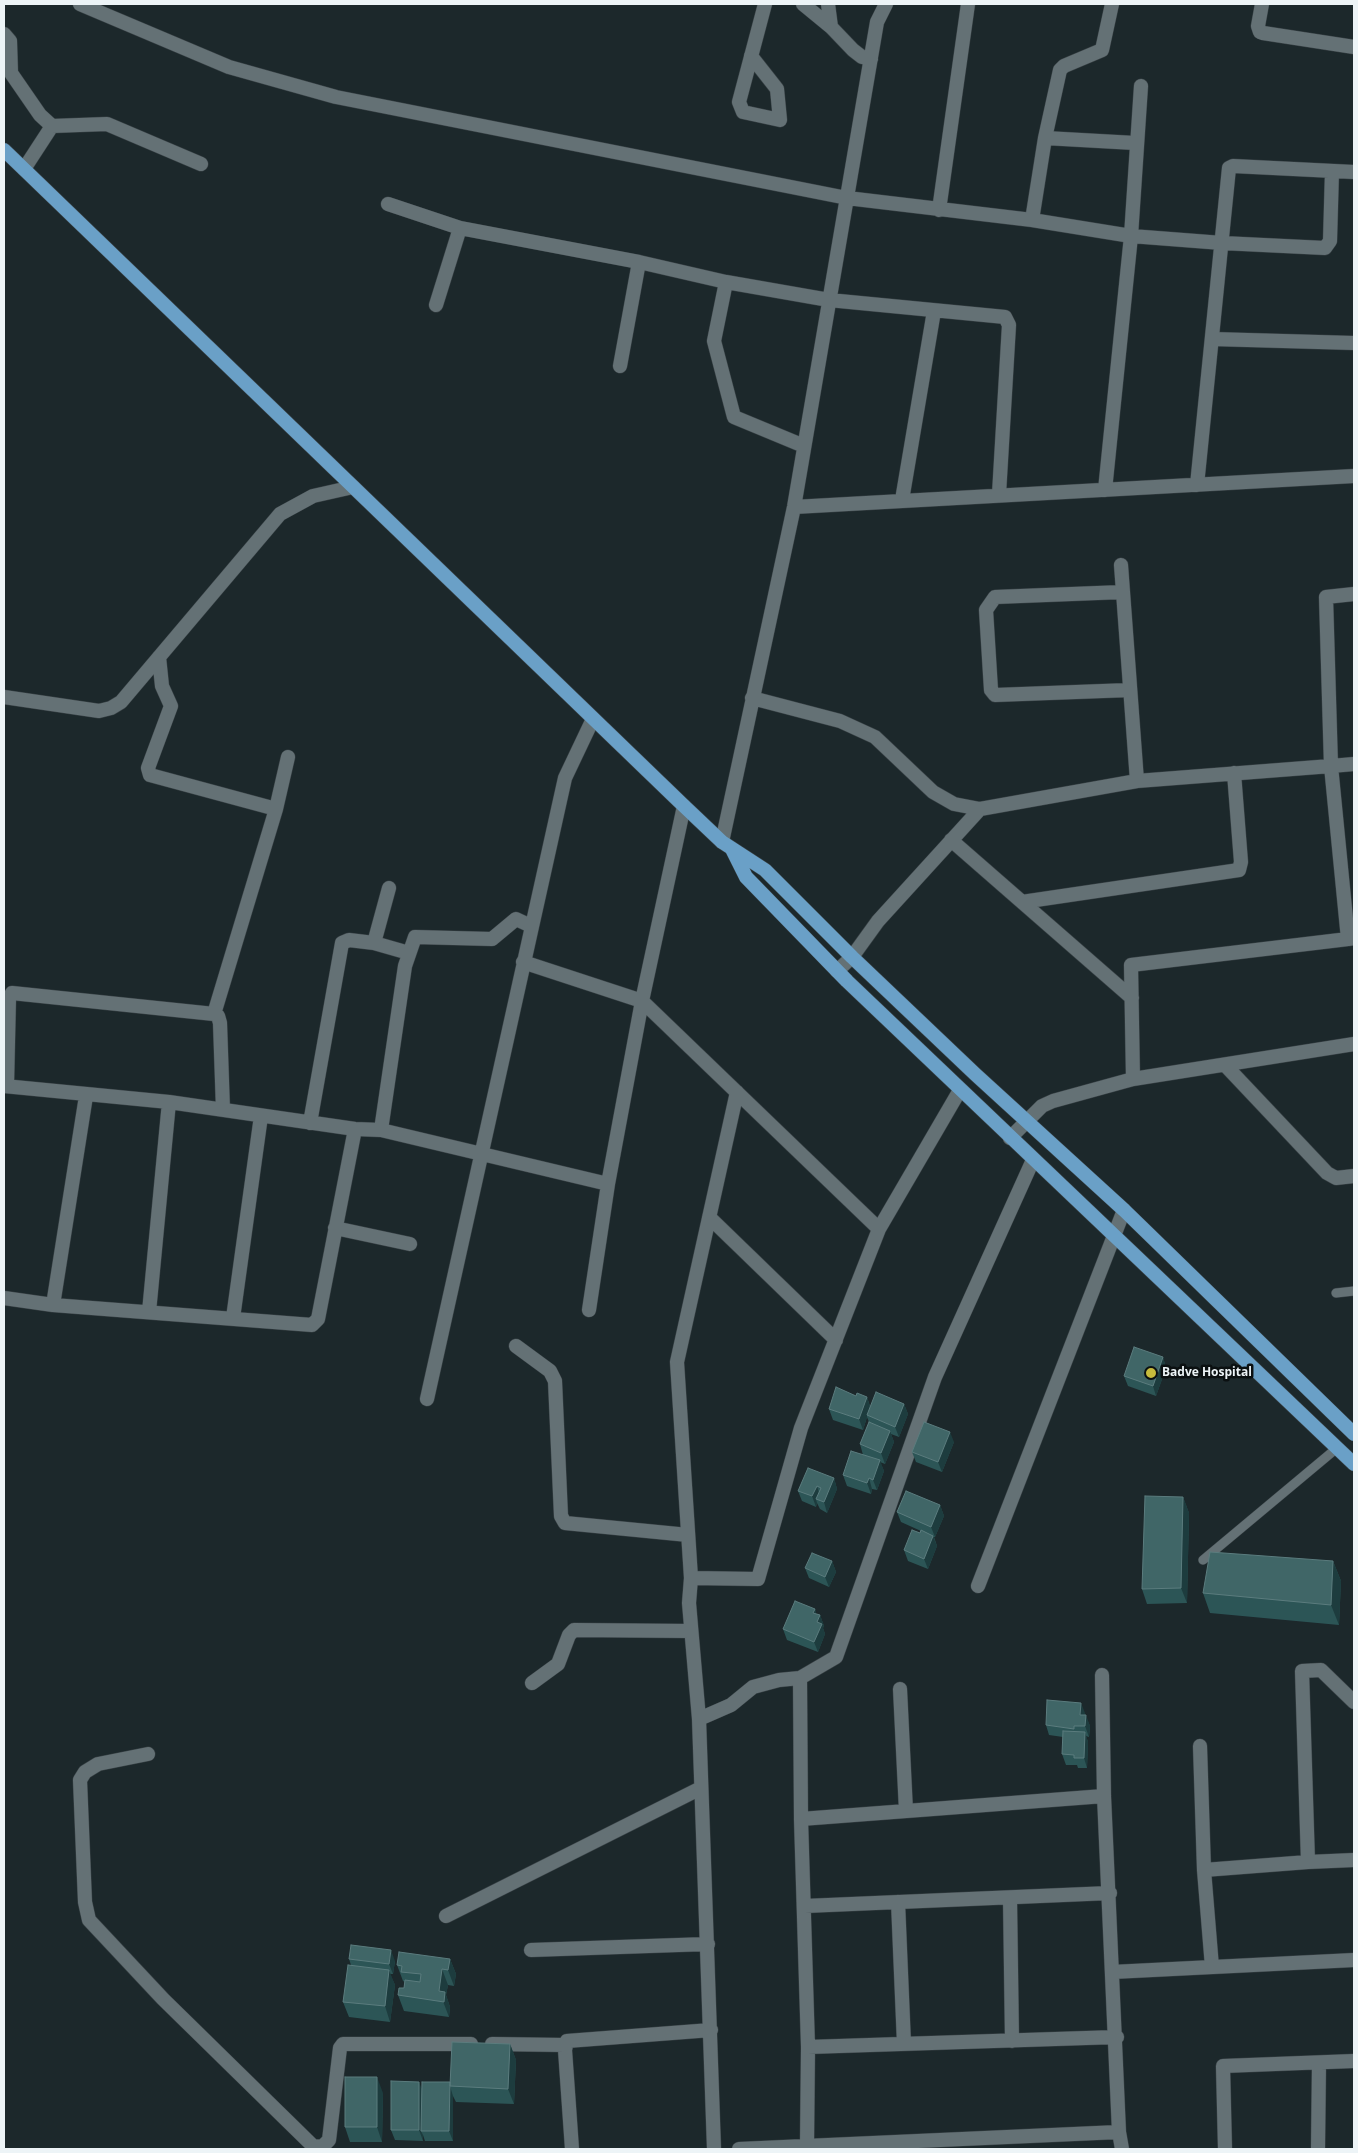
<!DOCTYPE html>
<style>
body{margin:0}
#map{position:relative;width:1358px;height:2153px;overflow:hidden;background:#1c282b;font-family:"Open Sans",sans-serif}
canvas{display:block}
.frame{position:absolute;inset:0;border:5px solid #edf4f7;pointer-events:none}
</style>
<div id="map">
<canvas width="1358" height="2153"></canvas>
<div class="frame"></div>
</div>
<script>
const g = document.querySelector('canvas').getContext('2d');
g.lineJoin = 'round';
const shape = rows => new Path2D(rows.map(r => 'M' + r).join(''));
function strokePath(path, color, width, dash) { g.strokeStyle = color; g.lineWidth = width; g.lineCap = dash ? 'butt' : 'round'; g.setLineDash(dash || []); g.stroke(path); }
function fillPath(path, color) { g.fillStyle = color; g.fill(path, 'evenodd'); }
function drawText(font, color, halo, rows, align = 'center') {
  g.font = font + ' "Open Sans",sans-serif'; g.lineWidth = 5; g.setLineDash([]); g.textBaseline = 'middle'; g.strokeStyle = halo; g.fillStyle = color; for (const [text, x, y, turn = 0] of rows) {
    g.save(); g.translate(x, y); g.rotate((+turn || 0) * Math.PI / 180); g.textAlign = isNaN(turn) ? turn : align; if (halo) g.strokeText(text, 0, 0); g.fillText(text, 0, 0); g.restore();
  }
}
const service = shape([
 [1336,1293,1354,1291],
 [1203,1560,1337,1448]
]);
const minor = shape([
 [80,4,229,67,336,97,847,198,1032,220,1131,236,1105,490],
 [803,4,831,27,853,50,862,57,871,59],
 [828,4,831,27],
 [1262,4,1258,26,1260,32,1263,33,1354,47],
 [4,34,10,41,11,73,40,115,52,126,24,169],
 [751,56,777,89,780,120,743,112,739,102,765,4],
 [1141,86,1131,236,1222,243,1325,248,1330,241,1332,171],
 [52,126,107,124,201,164],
 [1045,138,1135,143],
 [388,204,460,228,639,262,726,282,829,300,1005,317,1009,325,999,494],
 [939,210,968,4],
 [1032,220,1045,138,1060,70,1064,66,1102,50,1112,4],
 [726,282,714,341,734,417,804,446],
 [436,305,460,228],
 [1212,339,1354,343],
 [620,366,639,262],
 [1197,485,1229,168,1233,166,1354,172],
 [902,500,934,311],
 [794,507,1354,476],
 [1121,565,1137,781],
 [1123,592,995,597,986,610,991,690,995,695,1130,690],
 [1354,594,1326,597,1331,766,1354,764],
 [159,657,162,686,171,706,148,768,150,775,276,809],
 [4,697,99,711,111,708,121,702,280,514,313,496,353,487],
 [752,698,840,721,875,737,933,792,954,804,980,809,1137,781,1331,766,1348,939,1354,938],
 [951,840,1132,998],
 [722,842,794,507,877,22,886,4],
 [1022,902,1239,870,1241,862,1234,773],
 [374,943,389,888],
 [523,962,642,1001,879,1229],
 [837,971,852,957,878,921,980,809],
 [214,1014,276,809,288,757],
 [1225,1065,1327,1173,1336,1178,1354,1176],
 [1133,1079,1354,1044],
 [4,1086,169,1102,355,1129,381,1130,608,1184,642,1001,684,806],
 [7,1086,9,998,12,993,214,1014,218,1016,220,1023,223,1110],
 [310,1123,342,943,349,940,374,943,409,953],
 [381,1130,405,966,415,937,492,939,516,919,531,926],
 [1010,1138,1042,1106,1053,1101,1133,1079,1131,965,1348,939],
 [709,1217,836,1340],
 [335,1228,410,1244],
 [4,1298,53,1305,312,1325,318,1319,355,1129],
 [53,1305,86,1096],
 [589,1310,608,1184],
 [149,1312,169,1102],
 [233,1318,261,1116],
 [516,1346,550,1371,555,1381,561,1516,565,1523,688,1535],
 [427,1399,565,778,593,719],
 [691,1578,758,1579,801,1428,879,1229,960,1090],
 [978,1586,1124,1210],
 [800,1678,801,1819,808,2047],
 [532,1683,558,1664,569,1635,574,1630,691,1631],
 [900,1689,906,1811],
 [699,1719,731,1705,753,1687,779,1680,800,1678,836,1657,935,1377,1033,1160],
 [1200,1746,1204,1870],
 [148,1754,98,1764,85,1772,80,1780,85,1902,89,1920,163,1999,313,2146,322,2147,329,2140,340,2048,343,2044,471,2044],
 [801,1819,1104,1796],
 [1308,1862,1354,1860],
 [1010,1898,1012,2041],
 [898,1902,904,2044],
 [805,1906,1110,1893],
 [446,1916,701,1788],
 [531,1950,708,1944],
 [1212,1967,1204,1870,1308,1862,1302,1671,1321,1670,1354,1702],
 [1112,1972,1354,1960],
 [492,2044,565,2045],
 [1119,2132,1122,2149],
 [807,2146,808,2047,1117,2037],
 [572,2149,565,2050,567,2041,711,2030],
 [714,2149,699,1719,689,1603,691,1578,677,1362,737,1092],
 [739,2149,1119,2132,1104,1796,1102,1675],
 [1225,2149,1223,2066,1354,2061],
 [1318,2149,1319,2063]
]);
const primary = shape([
 [4,150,684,806,722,842,765,870,852,957,975,1074,1124,1210,1354,1434],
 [732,849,746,877,847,981,1354,1464]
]);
strokePath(service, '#394246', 10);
strokePath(minor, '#394246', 15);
strokePath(primary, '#394246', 15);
strokePath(service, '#647175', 9);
strokePath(minor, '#647175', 14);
strokePath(primary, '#6aa0c7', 14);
fillPath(shape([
 [1163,1357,1166,1368,1156,1396,1128,1386,1124,1376],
 [856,1396,867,1397,870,1406,904,1404,908,1414,899,1437,891,1434,894,1442,885,1464,880,1462,884,1471,877,1490,872,1489,871,1494,847,1486,843,1475,863,1455,860,1444,869,1422,867,1417,863,1430,833,1420,829,1409],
 [954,1442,942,1472,916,1462,912,1452],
 [834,1478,837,1489,827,1513,820,1509,817,1503,816,1507,802,1501,798,1491],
 [1183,1497,1189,1513,1187,1603,1147,1604,1142,1589],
 [940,1505,944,1516,935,1537,934,1537,937,1546,928,1569,908,1561,904,1550,920,1533,921,1531,901,1522,897,1512],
 [832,1561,836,1572,829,1587,809,1578,805,1568],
 [1333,1561,1341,1581,1339,1625,1210,1613,1203,1593],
 [815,1609,816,1614,820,1615,824,1626,823,1628,825,1634,818,1652,787,1640,783,1629],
 [1085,1713,1085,1715,1090,1726,1089,1737,1086,1736,1088,1742,1087,1768,1078,1768,1077,1765,1066,1765,1062,1754,1063,1737,1049,1735,1046,1725],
 [349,1959,395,1961,393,1974,390,1974,395,1985,390,2022,349,2017,343,2002,351,1965],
 [450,1959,456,1974,454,1986,448,1985,446,1995,450,2007,449,2017,404,2011,398,1995,404,1988,405,1982,403,1981,397,1965],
 [510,2044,516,2060,514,2104,456,2102,453,2096,453,2141,425,2141,423,2135,423,2141,395,2140,391,2130,422,2088,450,2082],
 [383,2093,382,2142,350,2142,345,2127]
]), '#2c5556');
fillPath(shape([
 [1163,1357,1166,1368,1156,1396,1153,1386],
 [867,1397,870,1407,867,1415,867,1417,863,1430,859,1419],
 [904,1404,908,1414,899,1437,895,1427],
 [890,1431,894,1442,885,1464,881,1453],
 [950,1432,954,1442,942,1472,938,1462],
 [880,1460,884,1471,877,1490,873,1480],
 [834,1478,837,1489,827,1513,824,1502],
 [869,1478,872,1489,871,1494,867,1483],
 [817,1486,820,1496,816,1499,817,1503,816,1507,812,1496],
 [1183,1497,1189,1513,1187,1603,1181,1588],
 [940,1505,944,1516,935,1537,931,1527],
 [933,1536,937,1546,928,1569,924,1559],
 [832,1561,836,1572,829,1587,825,1577],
 [1333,1561,1341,1581,1339,1625,1331,1605],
 [815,1609,818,1619,820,1615,824,1626,823,1628,825,1634,818,1652,814,1642,813,1613],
 [1081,1703,1085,1713,1084,1726,1080,1715],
 [1086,1715,1090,1726,1089,1737,1085,1726],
 [1085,1732,1088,1742,1087,1768,1084,1758],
 [391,1950,395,1961,393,1974,389,1964],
 [450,1959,456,1974,454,1986,448,1970],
 [442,1969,448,1985,446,1995,450,2007,449,2017,439,1991],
 [389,1970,395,1985,390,2022,385,2006],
 [510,2044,516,2060,514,2104,508,2089],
 [377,2077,383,2093,382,2142,377,2127],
 [419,2082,423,2092,421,2131,423,2135,423,2141,419,2130],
 [450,2082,450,2086,453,2096,453,2141,449,2131]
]), '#1d3c3e');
const building = shape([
 [1134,1347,1163,1357,1153,1386,1124,1376,1134,1347],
 [836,1387,856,1396,857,1393,867,1397,859,1419,829,1409,836,1387],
 [876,1392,904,1404,895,1427,867,1415,876,1392],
 [869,1422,890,1431,881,1453,860,1444,869,1422],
 [924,1422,950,1432,938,1462,912,1452,924,1422],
 [851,1451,880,1460,873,1480,869,1478,867,1483,843,1475,851,1451],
 [808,1468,834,1478,824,1502,816,1499,821,1488,817,1486,812,1496,798,1491,808,1468],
 [906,1491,940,1505,931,1527,897,1512,906,1491],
 [1145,1496,1183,1497,1181,1588,1142,1589,1145,1496],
 [912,1530,920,1533,921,1530,933,1536,924,1559,904,1550,912,1530],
 [1210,1552,1333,1561,1331,1605,1203,1593,1210,1552],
 [812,1553,832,1561,825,1577,805,1568,812,1553],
 [795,1601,815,1609,813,1613,820,1615,817,1622,822,1624,814,1642,783,1629,795,1601],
 [1047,1700,1081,1703,1080,1715,1086,1715,1085,1726,1074,1726,1074,1729,1046,1725,1047,1700],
 [1063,1731,1085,1732,1084,1758,1074,1758,1074,1755,1062,1754,1063,1731],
 [351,1945,391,1950,389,1964,349,1959,351,1945],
 [399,1952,450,1959,448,1970,442,1969,439,1991,445,1992,444,2002,398,1995,399,1988,404,1988,405,1980,420,1982,421,1974,401,1972,402,1966,397,1965,399,1952],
 [348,1965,389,1970,385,2006,343,2002,348,1965],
 [452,2042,510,2044,508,2089,450,2086,452,2042],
 [345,2077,377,2077,377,2127,345,2127,345,2077],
 [391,2081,419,2082,419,2130,391,2130,391,2081],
 [422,2082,450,2082,449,2131,421,2131,422,2082]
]);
fillPath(building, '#406667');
strokePath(building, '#5b7c7e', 1);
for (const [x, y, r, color] of [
 [1151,1373,6,"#c7bb3c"]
]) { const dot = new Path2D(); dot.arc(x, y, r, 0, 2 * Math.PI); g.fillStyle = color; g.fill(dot); strokePath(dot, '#0b1011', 2); }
drawText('bold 12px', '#edf4f7', '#0b1011', [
 ["Badve Hospital",1162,1373]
], 'left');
</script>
